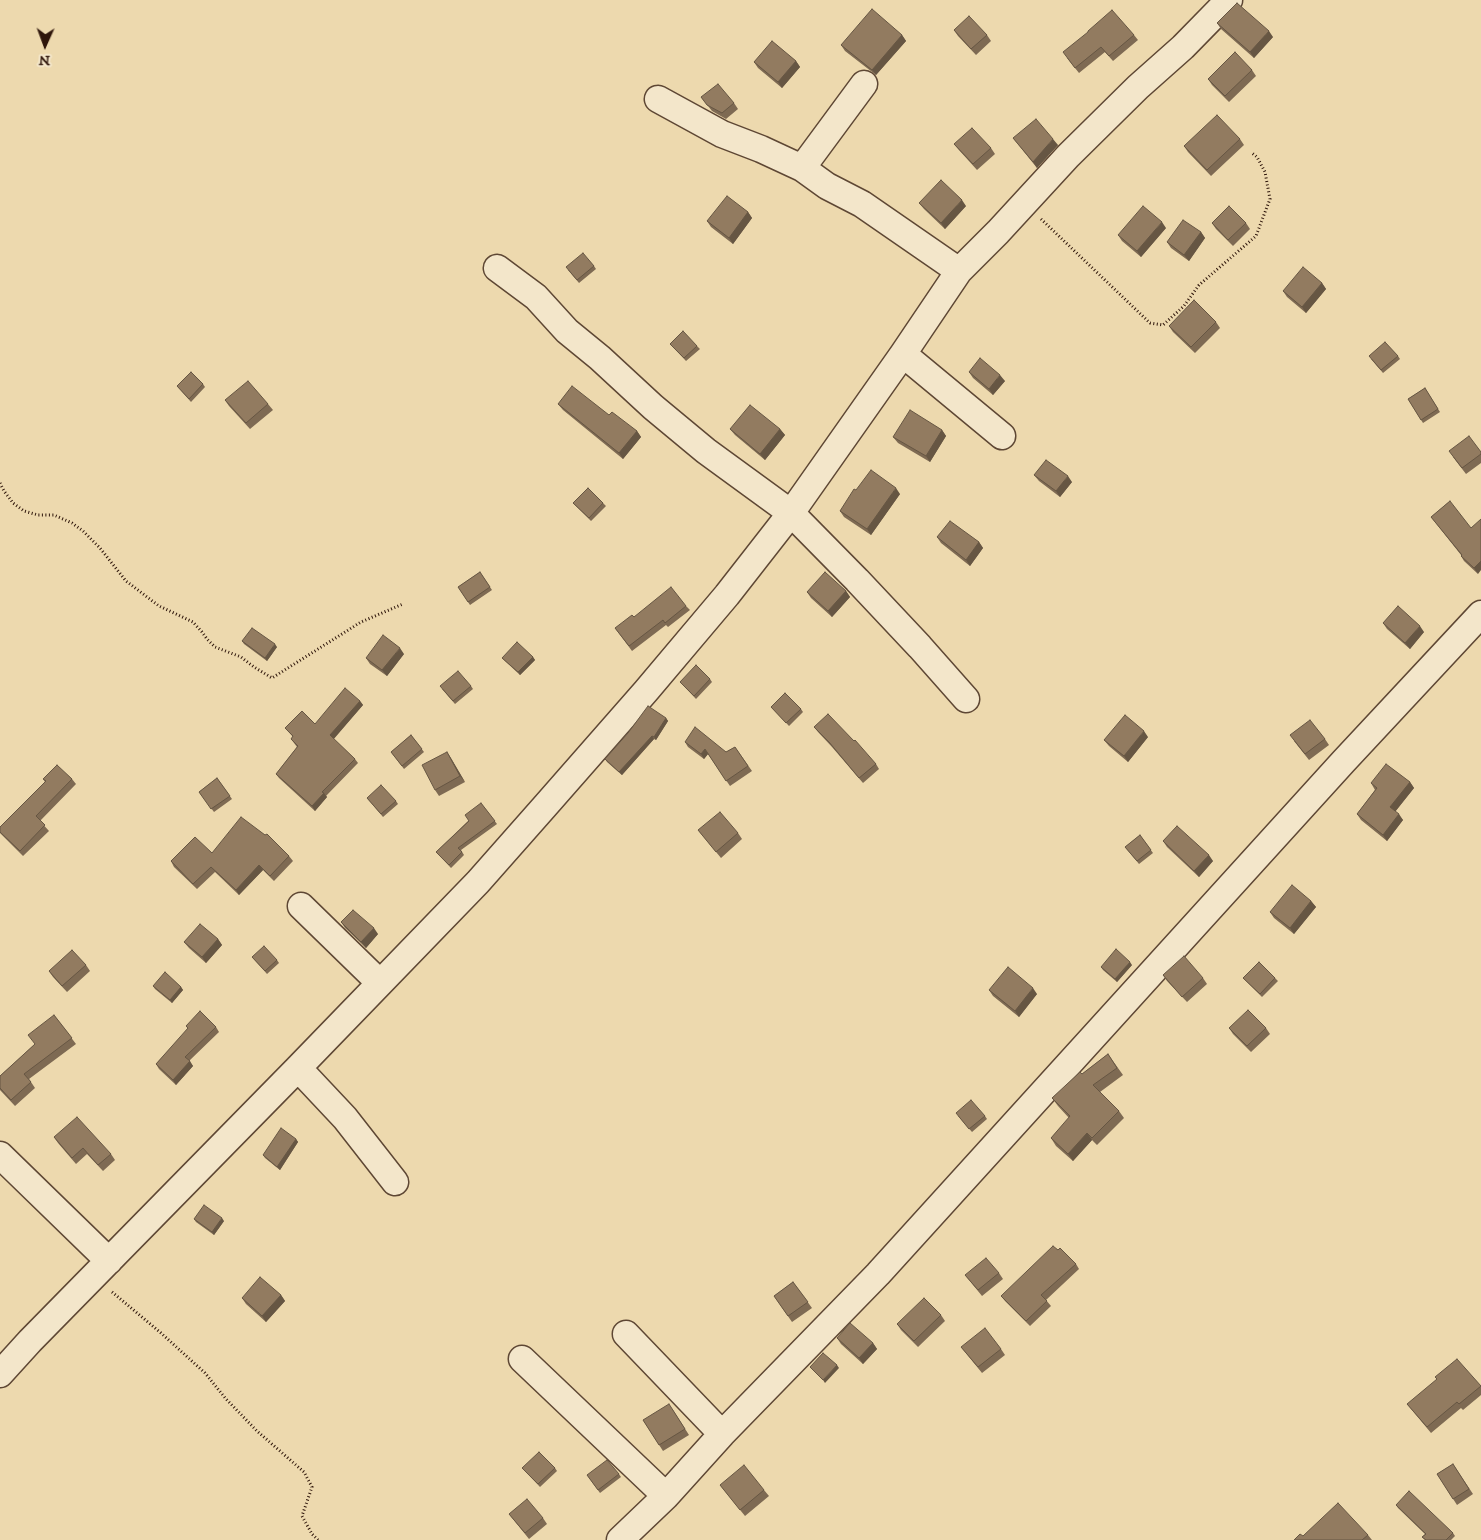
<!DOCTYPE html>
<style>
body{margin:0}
#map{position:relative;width:1481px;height:1540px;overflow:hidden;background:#edd9ae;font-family:"IM FELL DW Pica",serif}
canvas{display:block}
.north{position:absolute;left:20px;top:20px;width:50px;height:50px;-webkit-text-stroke:4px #f3e6ca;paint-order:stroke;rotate:182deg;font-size:14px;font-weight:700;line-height:20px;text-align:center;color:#2f160b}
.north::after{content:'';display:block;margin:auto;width:18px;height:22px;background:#2f160b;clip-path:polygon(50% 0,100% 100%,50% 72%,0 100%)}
</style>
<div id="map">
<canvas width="1481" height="1540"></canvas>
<div class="north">N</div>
</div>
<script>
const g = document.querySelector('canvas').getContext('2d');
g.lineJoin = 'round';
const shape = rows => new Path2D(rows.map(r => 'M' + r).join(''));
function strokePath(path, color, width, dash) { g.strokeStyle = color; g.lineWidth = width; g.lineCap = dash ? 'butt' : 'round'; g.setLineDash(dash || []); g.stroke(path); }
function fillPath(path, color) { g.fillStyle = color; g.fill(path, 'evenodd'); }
const minor = shape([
 [658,99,722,134,761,149,802,168,827,186,862,204,959,271],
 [802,168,864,84],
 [497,268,536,297,567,331,600,358,653,407,706,451,791,513,857,580,920,647,966,699],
 [903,354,1002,436],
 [301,906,380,983],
 [298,1068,345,1118,395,1182],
 [0,1155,109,1261],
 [626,1334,722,1434],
 [522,1359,666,1496],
 [0,1374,30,1341,298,1068,478,882,546,805,646,691,727,595,791,513,903,354,959,271,998,232,1068,156,1138,87,1183,47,1229,0],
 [620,1540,666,1496,722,1434,878,1274,1343,762,1481,614]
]);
strokePath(minor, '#5e4734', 29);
strokePath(shape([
 [1041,219,1150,323,1163,325,1184,306,1199,285,1256,236,1270,199,1265,172,1257,157,1252,153],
 [0,483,4,491,13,503,24,511,38,515,54,515,72,523,83,531,100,548,126,581,159,606,193,622,202,632,207,639,215,647,241,657,254,667,272,678,361,622,403,604],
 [112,1292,161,1333,205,1373,226,1399,257,1431,304,1472,312,1487,302,1516,312,1534,318,1540]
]), '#2f160b', 3, [1, 2.5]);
strokePath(minor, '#f3e6ca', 26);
fillPath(shape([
 [1217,23,1273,37,1254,58,1221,29],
 [954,30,987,35,991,41,976,55,958,36],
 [902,35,906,41,876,75,845,51,841,45],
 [1134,35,1138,40,1113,61,1105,52,1079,73,1067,58],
 [796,61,800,67,782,88,758,68,754,62],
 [1252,70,1256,76,1229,102,1212,85,1208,79],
 [701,97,734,103,738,109,726,119,712,111],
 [1013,138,1058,145,1037,168],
 [1240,139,1244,145,1211,176,1188,152,1184,146],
 [954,144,991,148,995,154,977,170,959,150],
 [919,203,966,206,945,229,924,209],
 [748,212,752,218,733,244,711,227,707,221],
 [1212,223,1246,223,1250,229,1233,246,1216,229],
 [1166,228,1141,257,1122,241,1118,235],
 [1201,232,1205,238,1189,261,1171,248,1167,242],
 [594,266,596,269,579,283,568,270],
 [1322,283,1326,289,1306,313,1287,297,1283,291],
 [1216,322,1220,328,1195,353,1173,332,1169,326],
 [670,344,697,346,700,349,686,361],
 [1398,356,1400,359,1383,373,1371,359],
 [969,372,1005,381,993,395,973,378],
 [203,384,205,387,191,402,177,386],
 [1425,388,1440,412,1423,423,1408,399],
 [225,400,268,404,273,410,250,429,229,406],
 [558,404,609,415,637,431,641,437,623,459,563,410],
 [730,429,780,429,785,435,765,460,735,435],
 [942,430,946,436,930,462,898,443,893,437],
 [1481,452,1481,463,1466,474,1453,457],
 [1034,475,1072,482,1060,497,1039,481],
 [856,490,900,494,871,535,844,517,840,511],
 [1450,501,1478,574,1464,561,1461,556,1461,555,1431,517],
 [573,503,603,503,606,506,591,521],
 [937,537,979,542,983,548,970,566,941,543],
 [480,572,492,590,470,605,458,587],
 [846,591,850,597,832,617,811,598,807,592],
 [686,606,690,610,668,627,666,625,632,651,615,628,634,617],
 [1383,623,1424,632,1410,649,1387,629],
 [242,641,277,647,267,661,244,644],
 [404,654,387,676,370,664,366,658],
 [533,657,535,660,520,675,505,661,502,658],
 [710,679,712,682,696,699,680,682],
 [471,686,473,689,455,704,442,689],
 [360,701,363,705,333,739,355,759,358,763,326,796,327,797,315,811,279,778,276,774,297,747,291,739,293,737,285,728,315,724],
 [771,707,801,709,803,712,789,726],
 [666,718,668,721,656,740,654,739,622,775,607,762,605,759],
 [814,727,876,764,879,769,863,783,832,747,818,732],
 [411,735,424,752,404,769,391,752],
 [1148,737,1128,762,1109,746,1104,740],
 [1325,739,1329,745,1309,760,1294,741],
 [685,742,726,752,735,747,752,771,730,786,708,754,704,759,688,747],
 [447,752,465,782,439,796,435,790],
 [217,778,232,799,214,812,199,792],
 [43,779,72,779,76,784,40,821,49,831,23,856,0,833,0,827,45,782],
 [1410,782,1414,788,1395,812,1403,820,1387,841,1361,820,1357,814,1375,790,1371,783],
 [367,798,396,801,398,804,383,817],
 [481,803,497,824,461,850,464,855,451,868,436,852,468,821],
 [698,830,738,833,742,839,721,858],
 [1140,835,1153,853,1139,864,1125,847],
 [1163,841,1213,861,1199,877,1167,847],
 [212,853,289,856,293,861,274,881,263,870,239,895,215,872,197,889,174,867,171,861],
 [1311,901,1316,907,1294,934,1274,918,1270,912],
 [341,922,378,934,366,948,345,928],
 [218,939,222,945,206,963,189,948,184,942],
 [252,957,277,960,279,963,267,974],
 [86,965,90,971,67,992,53,977,49,971],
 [1132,965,1117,982,1103,970,1101,967],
 [1163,975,1203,978,1207,984,1187,1002,1167,981],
 [1243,978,1275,978,1278,981,1262,997],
 [153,986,181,987,183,990,172,1003,155,989],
 [989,990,1037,994,1019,1017,993,996],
 [54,1015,76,1044,29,1079,35,1088,15,1106,0,1090,0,1076,35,1044],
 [186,1026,216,1027,219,1032,189,1061,193,1066,176,1085,159,1069,156,1064,188,1029],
 [1229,1028,1266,1028,1270,1034,1251,1052,1233,1034],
 [1108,1054,1123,1075,1100,1092,1119,1111,1124,1118,1097,1145,1092,1140,1073,1161,1056,1146,1051,1138,1069,1118,1058,1106,1052,1098,1082,1074],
 [958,1116,985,1116,987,1119,972,1132],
 [54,1137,111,1154,115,1160,103,1171,87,1154,76,1164,58,1143],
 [296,1139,298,1142,280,1170,265,1158,263,1155],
 [194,1219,224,1221,214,1235,196,1222],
 [1076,1264,1079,1269,1046,1300,1051,1306,1030,1326,1005,1301,1001,1296],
 [999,1273,1003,1279,982,1296,965,1275],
 [793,1282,812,1308,792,1322,774,1296],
 [281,1295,285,1301,266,1322,246,1304,242,1298],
 [941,1315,945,1321,918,1347,901,1330,897,1324],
 [837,1338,873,1343,877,1349,863,1364,841,1344],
 [961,1347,1001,1349,1005,1355,982,1373],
 [1481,1386,1481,1395,1463,1410,1461,1408,1431,1433,1407,1404],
 [673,1410,689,1435,663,1451,643,1420],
 [1453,1464,1473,1494,1457,1505,1437,1474],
 [522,1468,555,1468,557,1471,540,1487],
 [619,1474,621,1477,600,1493,587,1475],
 [720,1485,764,1490,769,1496,745,1516],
 [1396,1505,1453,1533,1455,1536,1451,1540,1425,1540,1422,1537,1425,1534,1398,1508],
 [509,1514,543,1518,547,1524,529,1539],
 [1368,1535,1372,1540,1294,1540,1303,1536]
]), '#7e6a53');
fillPath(shape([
 [1269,31,1273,37,1254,58,1250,52],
 [902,35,906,41,876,75,872,70],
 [796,61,800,67,782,88,778,82],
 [1053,139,1058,145,1037,168,1033,162],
 [962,200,966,206,945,229,941,223],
 [748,212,752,218,733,244,729,238],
 [1162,222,1166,228,1141,257,1137,251],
 [1201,232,1205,238,1189,261,1184,255],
 [1322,283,1326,289,1306,313,1302,307],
 [1000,375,1005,381,993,395,989,389],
 [780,429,785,435,765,460,760,454],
 [942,430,946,436,930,462,926,456],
 [637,431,641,437,623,459,619,453],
 [1068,476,1072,482,1060,497,1056,491],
 [896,488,900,494,871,535,867,529],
 [979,542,983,548,970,566,966,560],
 [1481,561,1481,570,1478,574,1474,568],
 [846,591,850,597,832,617,828,611],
 [1420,626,1424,632,1410,649,1405,643],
 [275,644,277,647,267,661,265,658],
 [400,648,404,654,387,676,382,670],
 [533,657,535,660,520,675,518,672],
 [360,701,363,705,333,740,330,735],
 [666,718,668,721,656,740,654,737],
 [1144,731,1148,737,1128,762,1124,756],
 [652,736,654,739,622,775,619,772],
 [705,749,708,754,704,759,701,754],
 [447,752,451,758,465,782,460,776],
 [1410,782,1414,788,1394,813,1390,807],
 [324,793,327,797,315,811,312,806],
 [1399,814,1403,820,1387,841,1383,835],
 [1209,855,1213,861,1199,877,1194,871],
 [259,865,263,870,239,895,236,890],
 [1311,901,1316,907,1294,934,1290,928],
 [374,928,378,934,366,948,361,942],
 [218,939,222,945,206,963,202,957],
 [1130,962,1132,965,1117,982,1115,979],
 [181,987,183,990,172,1003,170,1000],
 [1033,988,1037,994,1019,1017,1015,1011],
 [190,1061,193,1066,176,1085,173,1080],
 [1087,1133,1092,1140,1073,1161,1068,1154],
 [296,1139,298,1142,280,1170,277,1167],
 [222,1218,224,1221,214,1235,212,1232],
 [281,1295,285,1301,266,1322,262,1316],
 [873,1343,877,1349,863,1364,859,1358],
 [837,1365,839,1368,825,1383,823,1380]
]), '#665643');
const building = shape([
 [1237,3,1269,31,1250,52,1217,23,1237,3],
 [872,9,902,35,872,70,841,45,872,9],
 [1112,10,1134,35,1109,56,1101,47,1075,68,1063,52,1088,32,1088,31,1112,10],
 [969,16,987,35,971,49,954,30,969,16],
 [772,41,796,61,778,82,754,62,772,41],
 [1235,52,1252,70,1225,96,1208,79,1235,52],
 [718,84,734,103,722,113,707,105,701,97,718,84],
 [1217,115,1240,139,1207,170,1184,146,1217,115],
 [1036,119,1053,139,1033,162,1013,138,1036,119],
 [972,128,991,148,973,164,954,144,972,128],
 [941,180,962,200,941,223,919,203,941,180],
 [727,196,748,212,729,238,707,221,727,196],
 [1143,206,1162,222,1137,251,1118,235,1143,206],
 [1229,206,1246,223,1228,240,1212,223,1229,206],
 [1183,220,1201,232,1184,255,1167,242,1183,220],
 [583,253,594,266,577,280,566,267,583,253],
 [1303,267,1322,283,1302,307,1283,291,1303,267],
 [1194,300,1216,322,1191,347,1169,326,1194,300],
 [683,331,697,346,684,358,670,344,683,331],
 [1385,342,1398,356,1381,370,1369,356,1385,342],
 [980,358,1000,375,989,389,969,372,980,358],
 [191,372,203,384,189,399,177,386,191,372],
 [248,381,268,404,246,423,225,400,248,381],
 [572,386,609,415,612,412,637,431,619,453,558,404,572,386],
 [1425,388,1438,409,1421,420,1408,399,1425,388],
 [750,405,780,429,760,454,730,429,750,405],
 [910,410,942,430,926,456,893,437,910,410],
 [1469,436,1481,452,1481,454,1462,468,1449,451,1469,436],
 [1046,460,1068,476,1056,491,1034,475,1046,460],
 [871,470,896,488,867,529,840,511,854,489,856,490,871,470],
 [588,488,603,503,589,518,573,503,588,488],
 [1450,501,1471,528,1481,519,1481,561,1474,568,1461,556,1462,555,1431,517,1450,501],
 [950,521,979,542,966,560,937,537,950,521],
 [480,572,490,587,468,602,458,587,480,572],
 [825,572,846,591,828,611,807,592,825,572],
 [671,587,686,606,665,623,663,620,629,646,615,628,632,615,634,617,671,587],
 [1398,606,1420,626,1405,643,1383,623,1398,606],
 [252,628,275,644,265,658,242,641,252,628],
 [383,635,400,648,382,670,366,658,383,635],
 [517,642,533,657,518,672,502,658,517,642],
 [696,665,710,679,694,696,680,682,696,665],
 [458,671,471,686,453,701,440,686,458,671],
 [345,688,360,701,330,735,355,759,322,792,324,793,312,806,276,774,298,746,291,739,293,736,285,728,302,711,315,724,345,688],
 [785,693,801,709,786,723,771,707,785,693],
 [648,706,666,718,654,737,652,736,619,772,605,759,628,733,648,706],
 [828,714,854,741,855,740,876,764,859,778,829,742,814,727,828,714],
 [1125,715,1144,731,1124,756,1104,740,1125,715],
 [1310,720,1325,739,1305,754,1290,735,1310,720],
 [695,727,726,752,735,747,748,766,726,781,705,749,701,754,685,742,695,727],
 [411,735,422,749,402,766,391,752,411,735],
 [447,752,460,776,435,790,422,765,447,752],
 [1386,764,1410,782,1390,807,1399,814,1383,835,1357,814,1377,788,1371,783,1386,764],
 [57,765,72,779,36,816,45,825,20,851,0,832,0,827,46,781,43,779,57,765],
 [217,778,230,796,211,809,199,792,217,778],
 [381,785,396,801,381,814,367,798,381,785],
 [481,803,495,821,458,848,462,852,449,865,436,852,469,821,465,815,481,803],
 [720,812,738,833,716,852,698,830,720,812],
 [241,817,265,835,267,834,289,856,270,876,259,865,236,890,211,867,193,884,171,861,195,837,212,853,241,817],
 [1177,826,1209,855,1194,871,1163,841,1177,826],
 [1140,835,1151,850,1137,861,1125,847,1140,835],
 [1292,885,1311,901,1290,928,1270,912,1292,885],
 [353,910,374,928,361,942,341,922,353,910],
 [200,924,218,939,202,957,184,942,200,924],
 [264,946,277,960,265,971,252,957,264,946],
 [1116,949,1130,962,1115,979,1101,967,1116,949],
 [72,950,86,965,62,986,49,971,72,950],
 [1184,956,1203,978,1182,997,1163,975,1184,956],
 [1259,962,1275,978,1260,994,1243,978,1259,962],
 [1008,967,1033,988,1015,1011,989,990,1008,967],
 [165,972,181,987,170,1000,153,986,165,972],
 [1248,1010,1266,1028,1247,1046,1229,1028,1248,1010],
 [200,1011,216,1027,185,1057,190,1061,173,1080,156,1064,188,1028,186,1026,200,1011],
 [54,1015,72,1038,24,1074,31,1082,11,1100,0,1088,0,1076,35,1044,28,1035,54,1015],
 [1108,1054,1117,1068,1093,1085,1119,1111,1092,1138,1087,1133,1068,1154,1051,1138,1070,1116,1052,1098,1080,1072,1082,1074,1108,1054],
 [971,1100,985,1116,969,1129,956,1113,971,1100],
 [77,1117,111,1154,98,1165,83,1148,72,1158,54,1137,77,1117],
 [281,1128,296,1139,277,1167,263,1155,281,1128],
 [204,1205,222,1218,212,1232,194,1219,204,1205],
 [1053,1246,1058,1250,1060,1248,1076,1264,1041,1295,1047,1301,1026,1321,1001,1296,1053,1246],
 [986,1258,999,1273,978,1290,965,1275,986,1258],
 [260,1277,281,1295,262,1316,242,1298,260,1277],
 [793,1282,808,1302,788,1316,774,1296,793,1282],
 [924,1298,941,1315,914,1341,897,1324,924,1298],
 [850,1323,873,1343,859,1358,837,1338,850,1323],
 [985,1328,1001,1349,978,1367,961,1347,985,1328],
 [823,1353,837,1365,823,1380,810,1367,823,1353],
 [1457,1359,1481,1386,1459,1404,1457,1402,1427,1427,1407,1404,1437,1379,1435,1377,1457,1359],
 [669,1404,685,1429,659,1445,643,1420,669,1404],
 [539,1452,555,1468,538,1484,522,1468,539,1452],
 [607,1460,619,1474,598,1490,587,1475,607,1460],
 [1453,1464,1469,1489,1453,1499,1437,1474,1453,1464],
 [744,1465,764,1490,740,1510,720,1485,744,1465],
 [1409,1491,1453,1533,1446,1540,1426,1540,1422,1537,1426,1534,1396,1505,1409,1491],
 [527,1499,543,1518,525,1533,509,1514,527,1499],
 [1338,1503,1368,1535,1362,1540,1294,1540,1300,1534,1303,1536,1338,1503]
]);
fillPath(building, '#927b60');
strokePath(building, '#665643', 1);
</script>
